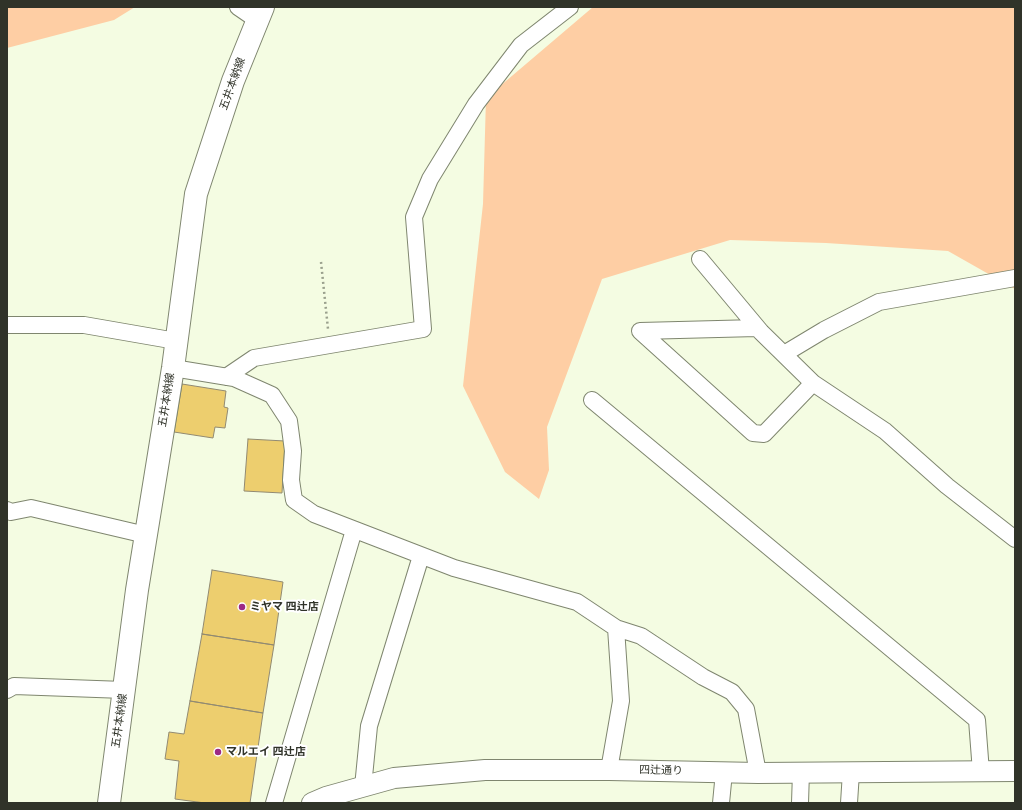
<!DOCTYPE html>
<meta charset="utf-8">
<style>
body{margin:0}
#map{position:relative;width:1022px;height:810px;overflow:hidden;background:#f4fce2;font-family:Roboto,sans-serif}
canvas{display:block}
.frame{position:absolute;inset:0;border:8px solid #303329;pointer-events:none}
</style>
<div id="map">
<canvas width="1022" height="810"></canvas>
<div class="frame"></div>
</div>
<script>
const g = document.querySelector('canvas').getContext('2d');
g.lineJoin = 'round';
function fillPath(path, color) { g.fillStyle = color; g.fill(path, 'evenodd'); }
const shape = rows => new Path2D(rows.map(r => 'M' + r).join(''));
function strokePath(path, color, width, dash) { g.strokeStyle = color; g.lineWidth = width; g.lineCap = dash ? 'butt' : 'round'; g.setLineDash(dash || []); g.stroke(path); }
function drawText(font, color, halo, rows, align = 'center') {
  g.font = font + ' Roboto,"Noto Sans JP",sans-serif'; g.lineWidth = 4; g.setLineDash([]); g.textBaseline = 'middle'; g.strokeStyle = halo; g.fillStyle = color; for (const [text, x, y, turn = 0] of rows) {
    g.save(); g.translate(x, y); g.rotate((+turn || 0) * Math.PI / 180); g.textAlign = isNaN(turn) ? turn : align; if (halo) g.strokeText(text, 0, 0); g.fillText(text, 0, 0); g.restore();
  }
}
fillPath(shape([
 [7,7,135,7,114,20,7,48],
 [593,7,1015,7,1015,289,948,251,826,243,730,240,602,279,547,427,549,470,539,499,505,472,463,386,483,204,486,98]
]), '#fecea4');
const building = shape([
 [182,384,226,391,224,407,228,408,225,428,215,427,213,438,174,432,182,384],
 [248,439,285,441,282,493,244,491,248,439],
 [212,570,283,582,274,645,202,634,212,570],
 [202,634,274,645,263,713,190,701,202,634],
 [190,701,263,713,250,803,205,803,175,799,179,761,165,759,169,732,184,734,190,701]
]);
fillPath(building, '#edce6e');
strokePath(building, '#918a72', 1);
const minor = shape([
 [238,7,257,20],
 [700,259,761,332,813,383,885,431,947,486,1015,539],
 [7,325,84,325,176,341],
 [757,328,640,331,753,433,764,434,813,383],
 [784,354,824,330,879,302,1015,278],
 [173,368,234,378,272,395,289,421,293,451,291,480,294,500,314,514,454,568,577,602,616,628,641,636,703,677,732,692,746,709,758,773],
 [226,377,254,358,423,329,414,217,430,179,476,104,521,45,570,7],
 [592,400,977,720,981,772],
 [7,510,11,512,31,508,146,535],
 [7,690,14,686,124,690],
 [609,770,621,701,616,628],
 [363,787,369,726,421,556],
 [274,803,354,530],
 [721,803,724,772],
 [800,803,801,772],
 [849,803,851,772]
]);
const tertiary = shape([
 [312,803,326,797,394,778,485,770,609,770,758,773,1015,771]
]);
const primary = shape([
 [109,803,137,590,173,368,196,194,233,81,263,7]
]);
strokePath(minor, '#7f866f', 18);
strokePath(tertiary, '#7f866f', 22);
strokePath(primary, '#7f866f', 24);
strokePath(shape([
 [321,262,328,329]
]), '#9aa08d', 2.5, [2, 3]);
strokePath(minor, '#fff', 16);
strokePath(tertiary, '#fff', 20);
strokePath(primary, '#fff', 22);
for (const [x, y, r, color] of [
 [242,607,4,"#9c2985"],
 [218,752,4,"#9c2985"]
]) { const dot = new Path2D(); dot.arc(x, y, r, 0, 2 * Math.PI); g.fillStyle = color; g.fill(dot); strokePath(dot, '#fff', 1.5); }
drawText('11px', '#303329', '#fff', [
 ["五井本納線",233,84,-70],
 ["五井本納線",167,400,-81],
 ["五井本納線",120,721,-82],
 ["四辻通り",661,771,1]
]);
drawText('bold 11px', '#303329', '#fff', [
 ["ミヤマ 四辻店",250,607],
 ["マルエイ 四辻店",226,752]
], 'left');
</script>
